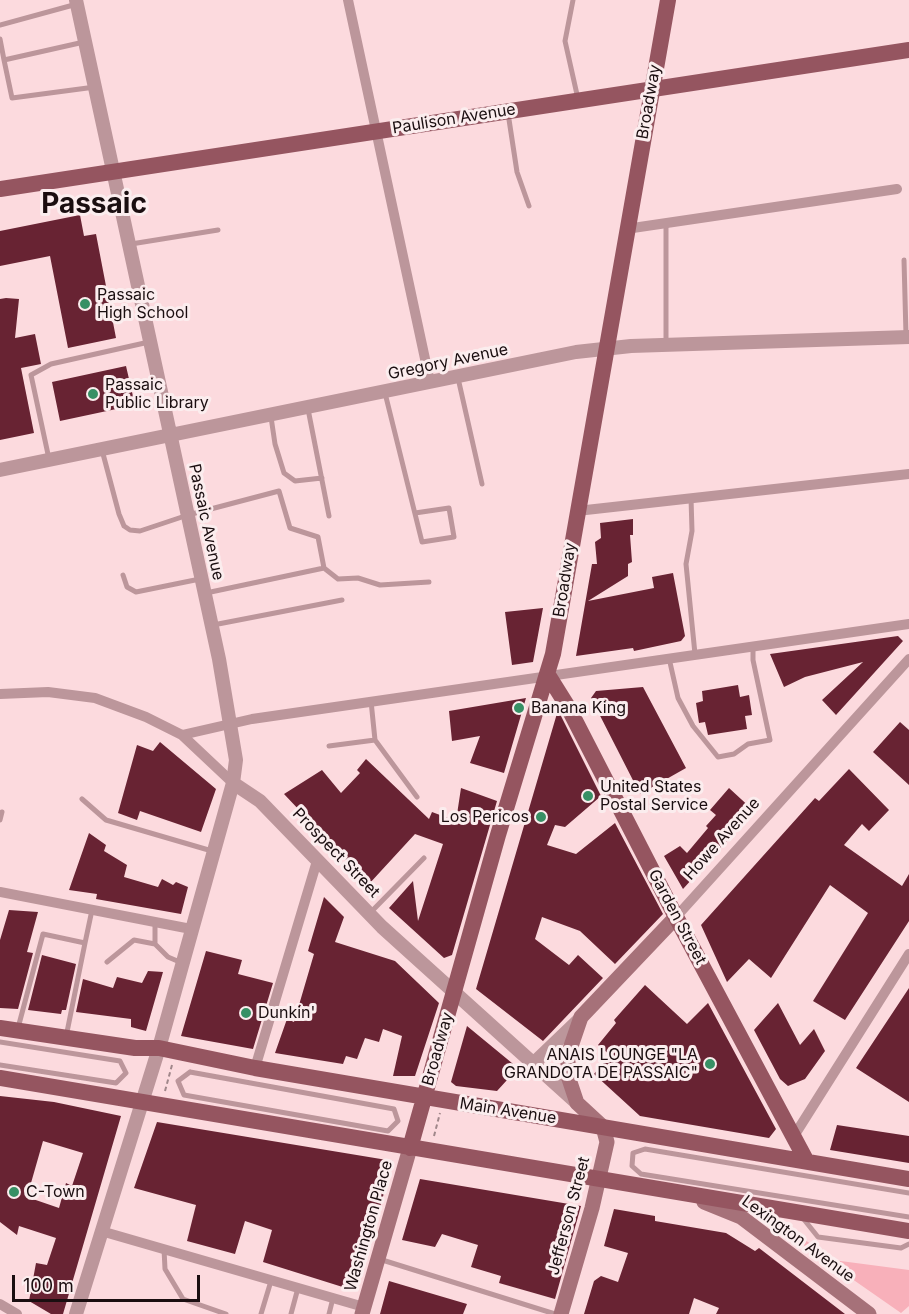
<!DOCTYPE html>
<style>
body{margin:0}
#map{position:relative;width:909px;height:1314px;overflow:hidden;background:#fcdade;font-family:Inter,sans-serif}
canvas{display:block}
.scale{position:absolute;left:12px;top:1275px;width:188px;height:27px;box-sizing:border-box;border:3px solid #1a0e10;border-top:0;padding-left:8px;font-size:18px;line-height:21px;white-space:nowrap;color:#1a0e10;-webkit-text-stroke:4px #fbedee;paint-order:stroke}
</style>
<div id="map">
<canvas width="909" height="1314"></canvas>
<div class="scale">100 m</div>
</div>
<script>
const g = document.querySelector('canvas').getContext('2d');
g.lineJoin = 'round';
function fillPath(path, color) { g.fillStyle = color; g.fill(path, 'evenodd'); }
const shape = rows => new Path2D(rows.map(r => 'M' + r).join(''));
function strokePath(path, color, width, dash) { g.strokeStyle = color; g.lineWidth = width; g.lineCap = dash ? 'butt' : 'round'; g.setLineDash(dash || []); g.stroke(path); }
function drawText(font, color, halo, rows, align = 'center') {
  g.font = font + ' Inter,sans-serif'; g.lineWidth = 6; g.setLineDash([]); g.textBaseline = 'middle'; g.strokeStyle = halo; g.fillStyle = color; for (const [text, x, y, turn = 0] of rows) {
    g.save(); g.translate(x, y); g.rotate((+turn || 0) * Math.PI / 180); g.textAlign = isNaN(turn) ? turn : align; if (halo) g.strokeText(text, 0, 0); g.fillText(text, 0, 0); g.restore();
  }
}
fillPath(shape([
 [783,1224,833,1260,909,1270,909,1306,901,1313,779,1228]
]), '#f8b0ba');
fillPath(shape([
 [80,215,84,236,96,234,116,338,68,348,50,256,0,266,0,231],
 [6,298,19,299,15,338,35,334,41,364,21,368,34,433,0,440,0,299],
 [126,366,135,405,60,421,52,382],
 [633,519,633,535,630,535,632,562,628,564,628,576,588,601,654,588,652,577,673,573,685,636,681,641,634,651,633,648,576,656,592,564,597,564,595,542,601,538,600,523],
 [543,608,533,662,512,665,505,612],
 [898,636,903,641,836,715,822,700,863,662,805,677,784,687,770,654],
 [738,685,740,697,749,695,752,715,745,716,747,729,708,735,705,722,699,723,696,703,703,701,702,691],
 [643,687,686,768,640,794,591,698,596,691],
 [526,698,504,773,470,763,480,736,452,741,449,711],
 [558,710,601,796,565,827,555,825,547,845,576,854,615,823,663,914,615,964,580,931,542,917,535,939,569,965,578,955,603,978,543,1041,476,989],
 [900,722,909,730,909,785,873,752],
 [160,742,216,789,201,832,140,811,137,820,118,813,137,745,153,751],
 [366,759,429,819,432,812,456,821,461,788,497,801,452,955,444,958,389,908,413,881,418,921,443,844,415,834,369,884,284,794,322,770,341,793,360,773,357,770],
 [849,769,889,810,869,831,862,824,844,845,902,886,909,874,909,921,845,1020,813,1001,868,913,830,885,771,978,749,959,727,982,701,925,815,798,819,801],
 [729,788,754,811,683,889,664,856,680,846,687,853,708,828,706,826,716,815,710,810],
 [89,833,106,845,104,851,127,865,124,877,158,887,162,879,173,885,176,882,188,887,181,914,96,899,97,894,69,890],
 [324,897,344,917,335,942,395,961,439,1003,415,1076,393,1076,402,1036,383,1029,379,1042,365,1038,357,1059,346,1056,343,1064,275,1053,287,1019,294,1022,314,954,308,951],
 [9,910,38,912,27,952,33,953,18,1009,0,1008,0,940],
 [206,951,242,960,238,974,273,983,253,1049,181,1036],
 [42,955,76,964,66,1010,62,1010,61,1014,28,1010],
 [148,971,163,972,146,1031,131,1027,131,1019,76,1012,83,979,113,988,117,977,142,983],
 [645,985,687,1024,708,1003,776,1129,769,1138,640,1116,594,1074,610,1055,598,1045,616,1023,614,1020],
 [909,988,909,1102,856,1068],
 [778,1003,800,1045,814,1029,825,1051,805,1079,788,1086,780,1079,754,1030],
 [467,1026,518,1068,497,1091,456,1086,451,1082],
 [0,1096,54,1102,121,1116,63,1314,51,1314,29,1301,36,1263,47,1265,56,1238,19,1226,17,1235,0,1222],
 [43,1141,83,1153,72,1186,66,1183,59,1208,27,1197],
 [157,1122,393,1161,358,1285,349,1289,263,1262,272,1230,245,1221,235,1254,187,1241,196,1205,134,1188],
 [837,1125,909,1136,909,1163,830,1150],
 [420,1179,581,1206,555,1299,499,1283,501,1276,471,1267,478,1245,442,1234,435,1247,402,1240],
 [614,1209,655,1216,655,1221,726,1233,755,1251,759,1248,845,1314,716,1314,719,1308,694,1298,689,1314,584,1314,594,1281,601,1276,618,1282,628,1253,604,1246],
 [389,1281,467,1304,463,1314,380,1314]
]), '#682333');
strokePath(shape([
 [165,1091,172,1065],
 [434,1136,440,1113]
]), '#a0878a', 2, [4.5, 3]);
strokePath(shape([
 [573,0,565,41,578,99],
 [0,25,77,4],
 [0,39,4,60],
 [84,42,4,60,12,98,95,87],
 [508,113,517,172,529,206],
 [666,223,666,343],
 [131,244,218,230],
 [904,260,906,335],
 [458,378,482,484],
 [385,393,422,542,454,537,449,508,415,513],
 [308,409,329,516],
 [271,417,275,444,284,473,295,481,322,478],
 [102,450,119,514,124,526,130,530,140,531,188,515,279,491,290,528,318,537,324,568,206,593],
 [49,459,31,375,51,364,149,342],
 [691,498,692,531,686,564,695,654],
 [324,568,338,579,358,578,380,585,429,582],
 [123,575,127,587,136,592,200,579],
 [213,625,342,600],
 [669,658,678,698,693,726,718,757,734,754,748,744,770,740,753,660,753,646],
 [371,701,375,740,417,797],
 [329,746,375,740],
 [82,799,106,820,212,851],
 [0,820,2,812],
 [370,913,424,858],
 [155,922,155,944,168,957,182,963],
 [85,943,92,910],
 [107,962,134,940,155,944],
 [18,1028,43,934,85,943,66,1037],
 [0,1042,120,1061,126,1073,116,1083,0,1065],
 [190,1072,394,1109,398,1121,388,1131,184,1095,178,1081,190,1072],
 [909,1193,645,1149,633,1153,632,1166,641,1174,909,1217],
 [802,1217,818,1237,901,1248,909,1244],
 [164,1249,165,1269,183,1299,226,1314],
 [379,1259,555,1314],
 [261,1314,271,1281],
 [291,1314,298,1288],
 [329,1314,333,1298]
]), '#bc969b', 5);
strokePath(shape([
 [348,0,430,382],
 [626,229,897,189],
 [577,511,909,474],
 [0,694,48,692,95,698,146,717,182,735,233,783],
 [182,735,252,719,909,624],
 [0,892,191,929],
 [676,917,909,659],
 [255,1068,317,861],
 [794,1136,909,954],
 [101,1231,364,1307],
 [0,1304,17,1314]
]), '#bc969b', 10);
strokePath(shape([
 [0,470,576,352,631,346,909,337],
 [233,783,260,801,382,927,577,1103],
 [533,1064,581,1018],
 [76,1314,159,1048,233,783,236,760,219,659,76,0]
]), '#bc969b', 14);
strokePath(shape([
 [704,1202,741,1217,869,1314],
 [362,1314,410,1148],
 [561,1314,592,1208,607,1142,603,1127,577,1103,568,1076,568,1055,581,1017,676,917]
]), '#a67179', 15);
strokePath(shape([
 [0,189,909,50],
 [548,675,568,707,676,917,806,1160],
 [0,1028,135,1048,159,1048,255,1068,909,1179],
 [0,1078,909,1231],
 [410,1148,498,835,553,654,668,0]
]), '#955560', 16);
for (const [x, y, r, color] of [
 [85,304,6,"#379065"],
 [93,394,6,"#379065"],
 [519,708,6,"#379065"],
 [588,796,6,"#379065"],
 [541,817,6,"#379065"],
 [246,1013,6,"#379065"],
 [710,1064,6,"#379065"],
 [14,1192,6,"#379065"]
]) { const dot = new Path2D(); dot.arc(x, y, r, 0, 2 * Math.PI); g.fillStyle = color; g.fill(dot); strokePath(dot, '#fbedee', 2); }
drawText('16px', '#1a0e10', '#fbedee', [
 ["Broadway",649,102,-80],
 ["Paulison Avenue",454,119,-9],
 ["Gregory Avenue",448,362,-12],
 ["Passaic Avenue",206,522,78],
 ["Broadway",565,580,-81],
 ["Howe Avenue",722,839,-48],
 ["Prospect Street",336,853,46],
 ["Garden Street",677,917,62],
 ["Broadway",438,1049,-74],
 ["Main Avenue",508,1111,9],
 ["Jefferson Street",569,1216,-75],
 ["Washington Place",369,1226,-74],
 ["Lexington Avenue",798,1239,36]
]);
drawText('16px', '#1a0e10', '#fbedee', [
 ["Passaic",97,295],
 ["High School",97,313],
 ["Passaic",105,385],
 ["Public Library",105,403],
 ["Banana King",531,708],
 ["United States",600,787],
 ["Postal Service",600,805],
 ["Los Pericos",529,817,"right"],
 ["Dunkin'",258,1013],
 ["ANAIS LOUNGE \"LA",698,1055,"right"],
 ["GRANDOTA DE PASSAIC\"",698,1073,"right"],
 ["C-Town",26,1192]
], 'left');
drawText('bold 28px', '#1a0e10', '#fbedee', [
 ["Passaic",94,205]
]);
</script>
